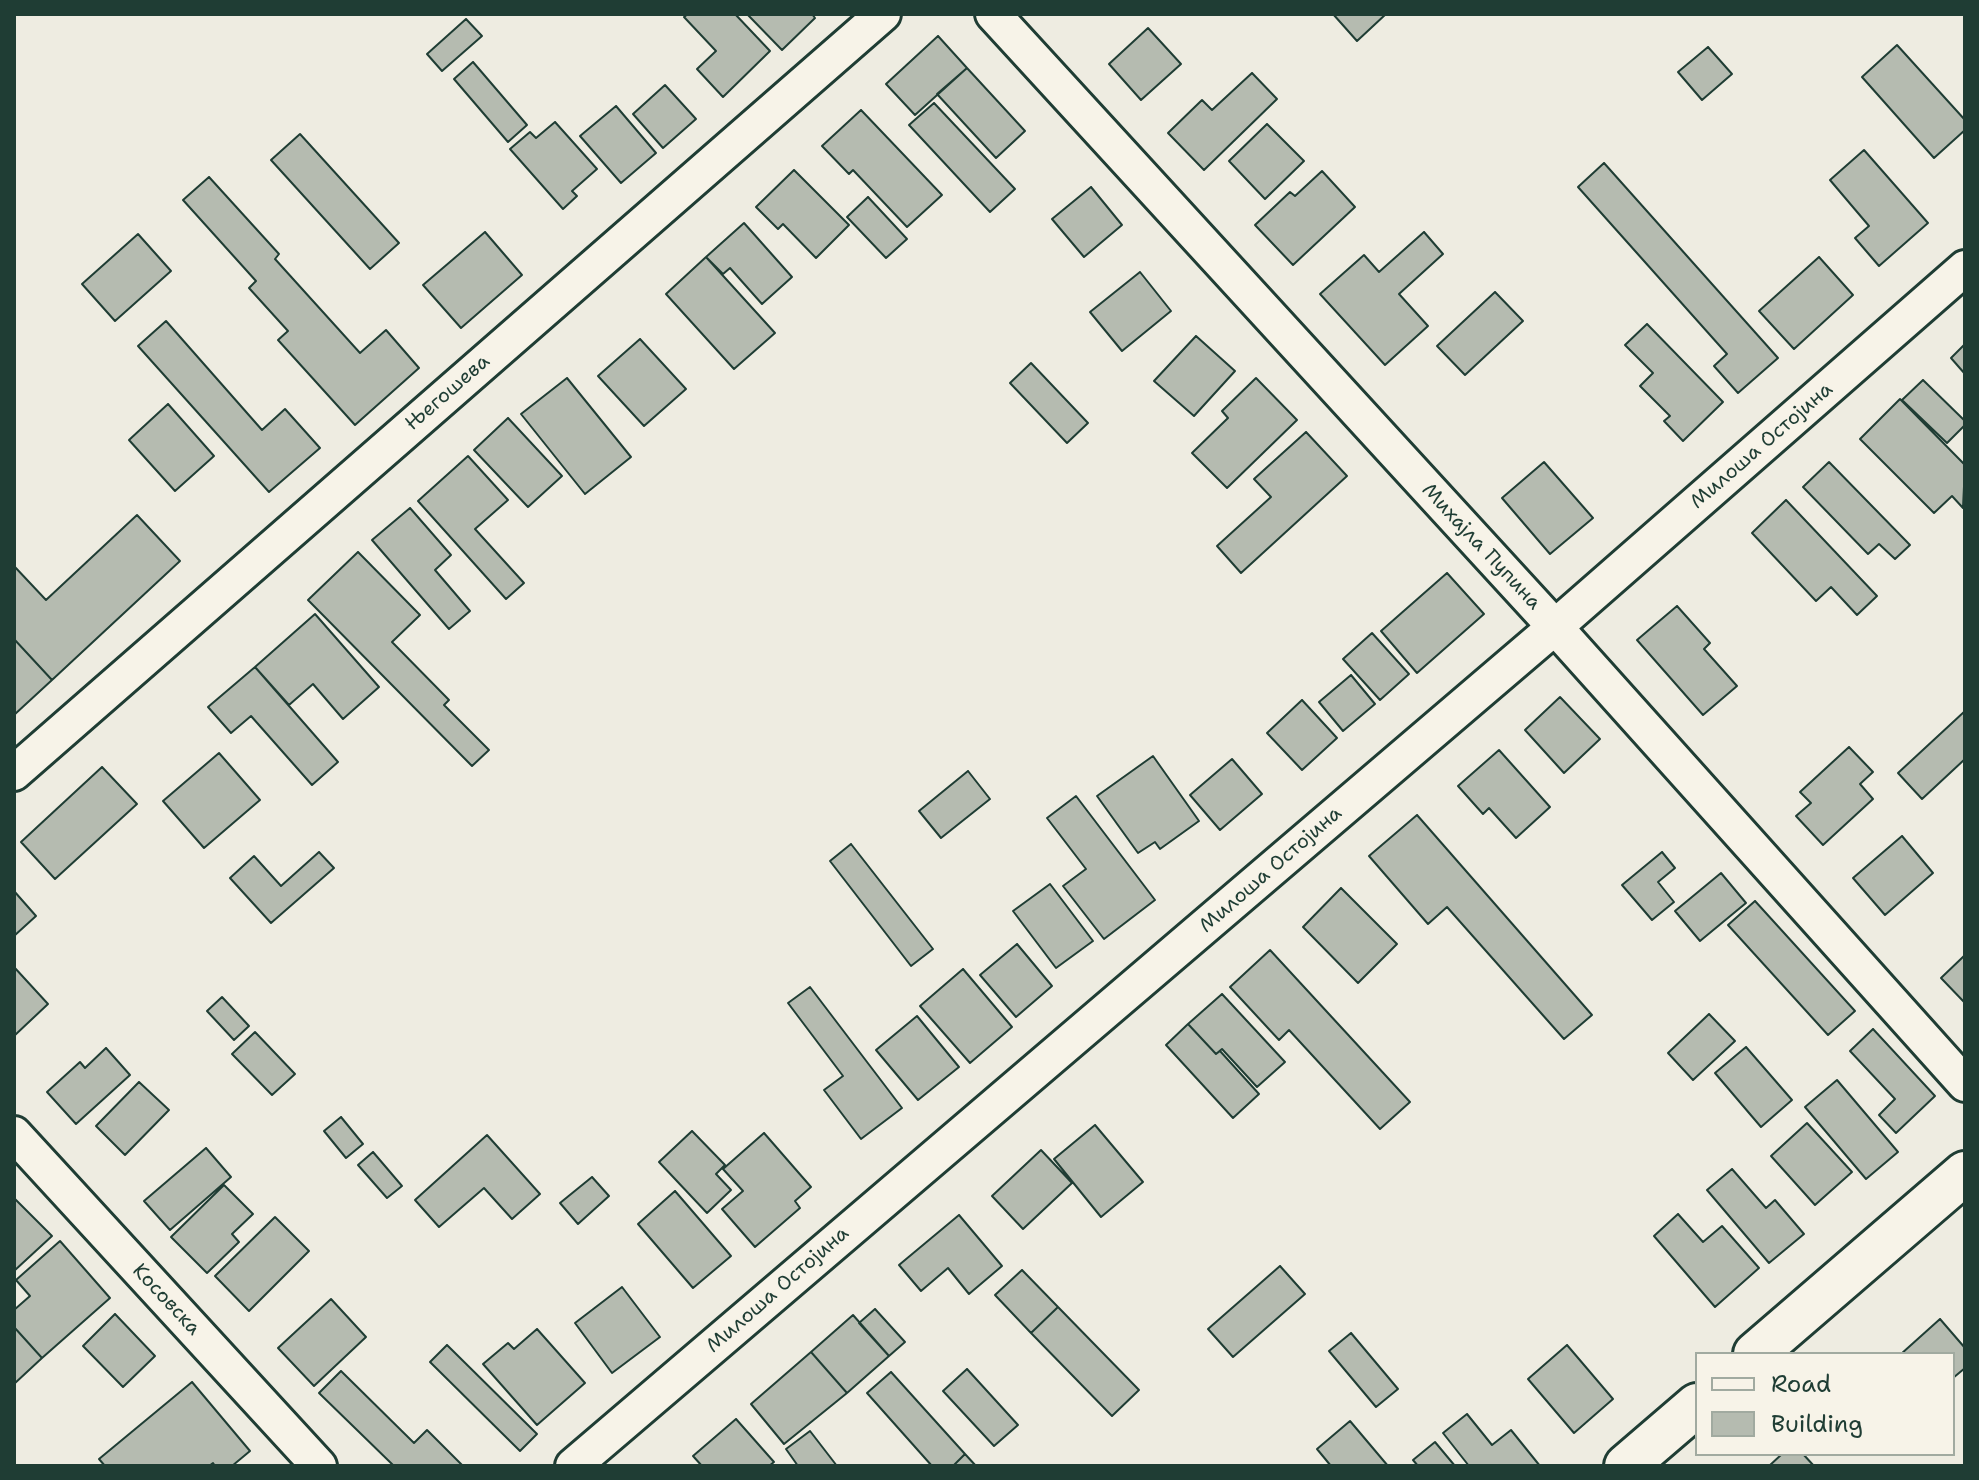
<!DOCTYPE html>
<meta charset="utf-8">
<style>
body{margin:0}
#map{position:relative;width:1979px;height:1480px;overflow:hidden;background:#eeece1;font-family:"Shantell Sans",sans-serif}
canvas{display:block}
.frame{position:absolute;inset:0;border:16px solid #1f3d34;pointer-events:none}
.legend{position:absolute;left:1695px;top:1352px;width:260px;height:104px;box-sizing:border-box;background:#f7f3e8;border:2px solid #a1aaa0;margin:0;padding:10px 14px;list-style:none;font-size:24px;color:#1f3d34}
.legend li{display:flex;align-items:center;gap:16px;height:40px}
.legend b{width:40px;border:2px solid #a1aaa0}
</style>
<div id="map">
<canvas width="1979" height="1480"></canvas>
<div class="frame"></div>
<ul class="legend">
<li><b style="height:10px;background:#f7f3e8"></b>Road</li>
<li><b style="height:22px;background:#b5bbb0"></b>Building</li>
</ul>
</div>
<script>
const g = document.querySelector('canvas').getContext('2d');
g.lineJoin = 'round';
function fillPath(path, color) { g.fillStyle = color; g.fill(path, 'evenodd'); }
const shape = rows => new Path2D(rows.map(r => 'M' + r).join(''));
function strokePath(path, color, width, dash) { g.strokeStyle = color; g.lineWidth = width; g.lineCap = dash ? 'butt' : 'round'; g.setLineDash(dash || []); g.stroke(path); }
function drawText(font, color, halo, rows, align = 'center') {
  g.font = font + ' "Shantell Sans",sans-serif'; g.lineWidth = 6; g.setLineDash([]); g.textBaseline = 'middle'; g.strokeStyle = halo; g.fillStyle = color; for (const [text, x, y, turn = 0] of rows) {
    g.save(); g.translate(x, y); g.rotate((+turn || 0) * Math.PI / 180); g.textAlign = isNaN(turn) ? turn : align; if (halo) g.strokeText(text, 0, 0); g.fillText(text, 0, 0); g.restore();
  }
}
const building = shape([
 [688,14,735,14,770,51,723,97,697,69,716,51,684,17,688,14],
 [747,14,812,14,815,18,782,50,747,14],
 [1333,14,1386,14,1357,41,1333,14],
 [466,19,482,36,442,71,427,54,466,19],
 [1148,28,1181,64,1141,100,1109,64,1148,28],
 [938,36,967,68,915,115,886,84,938,36],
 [1897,45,1965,120,1965,130,1934,158,1862,77,1897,45],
 [1708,47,1732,74,1702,100,1678,72,1708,47],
 [473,62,527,125,508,142,454,79,473,62],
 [967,68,1025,131,996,158,937,94,967,68],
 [1252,73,1277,99,1204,170,1168,133,1202,100,1212,110,1252,73],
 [665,85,696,119,663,148,633,114,665,85],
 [934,103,1015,189,990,212,909,125,934,103],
 [616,106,656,153,621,183,580,136,616,106],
 [861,110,942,195,907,227,853,170,849,174,822,146,861,110],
 [555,122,597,169,572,191,577,196,563,209,510,149,530,132,536,138,555,122],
 [1267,124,1304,161,1265,199,1229,161,1267,124],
 [300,134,399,243,370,269,271,160,300,134],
 [1864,150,1928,223,1879,266,1855,238,1869,226,1830,180,1864,150],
 [1604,163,1778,358,1738,393,1714,366,1727,354,1578,187,1604,163],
 [794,170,849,225,816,258,783,224,778,229,756,207,794,170],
 [1322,171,1355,207,1293,265,1255,225,1290,192,1295,196,1322,171],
 [209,177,279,254,275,259,360,353,386,330,419,368,355,425,278,340,288,331,249,288,256,281,183,200,209,177],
 [1091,187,1122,225,1084,257,1052,219,1091,187],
 [868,197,907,239,886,258,847,217,868,197],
 [744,223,792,277,762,304,730,268,723,274,706,257,744,223],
 [485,232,522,275,461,328,423,285,485,232],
 [1424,232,1443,254,1399,294,1428,326,1385,365,1320,294,1364,255,1379,272,1424,232],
 [138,234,171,271,115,321,82,284,138,234],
 [706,257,775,333,734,369,666,294,706,257],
 [1819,257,1853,295,1794,349,1759,311,1819,257],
 [1140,272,1171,311,1122,351,1090,312,1140,272],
 [1495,292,1523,321,1465,375,1437,346,1495,292],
 [166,321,262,430,285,409,320,448,269,492,138,346,166,321],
 [1647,324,1723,402,1683,441,1664,421,1670,416,1640,386,1653,373,1625,345,1647,324],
 [1196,336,1235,371,1194,416,1154,381,1196,336],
 [640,339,686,389,644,426,598,376,640,339],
 [1965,344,1965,374,1951,358,1965,344],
 [1031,363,1088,423,1067,443,1010,383,1031,363],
 [567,378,631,457,585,494,521,414,567,378],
 [1256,378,1297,420,1227,488,1192,453,1228,418,1222,411,1256,378],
 [1923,380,1965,421,1965,425,1947,443,1902,400,1923,380],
 [1900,399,1965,465,1963,508,1952,496,1934,513,1860,439,1900,399],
 [168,404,214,456,175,491,129,440,168,404],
 [508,418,562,476,528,507,474,450,508,418],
 [1306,432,1347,476,1241,573,1217,546,1271,497,1254,479,1306,432],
 [468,456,508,500,475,529,524,583,506,599,418,501,468,456],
 [1544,462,1593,518,1550,554,1502,498,1544,462],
 [1829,462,1910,545,1895,559,1879,544,1868,554,1803,487,1829,462],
 [1786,500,1877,596,1857,615,1831,587,1816,601,1752,533,1786,500],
 [410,508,451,555,435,570,470,611,449,629,372,540,410,508],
 [137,515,180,561,52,680,14,639,14,566,46,600,137,515],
 [358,552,420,615,392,642,449,700,444,705,489,750,472,766,308,600,358,552],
 [1447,573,1484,614,1417,673,1381,631,1447,573],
 [1677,606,1710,643,1704,649,1737,686,1703,715,1637,640,1677,606],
 [315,614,379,687,343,719,313,684,289,705,255,667,315,614],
 [1372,633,1409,674,1380,700,1343,659,1372,633],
 [14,639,52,680,14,715,14,639],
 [255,667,338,762,312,785,251,716,231,733,208,707,255,667],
 [1351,675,1375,704,1343,731,1319,702,1351,675],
 [1560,697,1600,739,1564,773,1525,730,1560,697],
 [1302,700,1337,738,1302,770,1267,733,1302,700],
 [1965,711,1965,759,1922,799,1898,773,1965,711],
 [1849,747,1873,772,1860,784,1873,799,1823,845,1796,816,1811,803,1800,792,1849,747],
 [1499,750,1550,807,1516,838,1489,808,1483,814,1458,786,1499,750],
 [219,753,260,800,204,848,163,801,219,753],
 [1153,756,1199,821,1160,849,1155,842,1138,853,1097,796,1153,756],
 [1232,759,1262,794,1220,830,1190,795,1232,759],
 [102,767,137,804,55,879,21,842,102,767],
 [968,771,990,799,941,838,919,811,968,771],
 [1076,796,1155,900,1104,939,1063,886,1086,869,1047,818,1076,796],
 [1417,815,1592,1015,1564,1039,1447,907,1428,924,1369,856,1417,815],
 [1902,836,1933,873,1885,915,1853,878,1902,836],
 [851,844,933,949,911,966,830,861,851,844],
 [319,852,334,868,271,923,230,878,254,856,281,886,319,852],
 [1662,852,1675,868,1658,882,1674,902,1652,920,1622,885,1662,852],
 [1721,873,1746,903,1700,941,1675,911,1721,873],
 [1050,884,1093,941,1056,968,1013,911,1050,884],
 [1341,888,1397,944,1358,983,1303,927,1341,888],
 [14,891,36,916,14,936,14,891],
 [1755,901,1855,1011,1828,1035,1728,925,1755,901],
 [1017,944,1052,986,1016,1017,980,975,1017,944],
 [1270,950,1410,1102,1380,1129,1289,1030,1279,1040,1230,987,1270,950],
 [1965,955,1965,1003,1941,978,1965,955],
 [14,967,48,1004,14,1036,14,967],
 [963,969,1012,1027,970,1063,920,1006,963,969],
 [810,987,902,1108,861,1139,824,1090,843,1076,788,1003,810,987],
 [1222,994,1285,1062,1257,1087,1222,1049,1216,1054,1188,1024,1222,994],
 [222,997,249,1026,234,1040,207,1011,222,997],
 [1709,1014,1735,1041,1693,1080,1668,1053,1709,1014],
 [917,1016,959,1067,918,1100,876,1050,917,1016],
 [1188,1024,1216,1054,1220,1051,1259,1094,1233,1118,1166,1045,1188,1024],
 [1873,1029,1935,1096,1896,1133,1879,1115,1895,1099,1850,1051,1873,1029],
 [255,1032,295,1074,272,1095,232,1054,255,1032],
 [1746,1047,1792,1100,1761,1127,1715,1073,1746,1047],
 [106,1048,130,1075,76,1124,47,1092,80,1062,85,1068,106,1048],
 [1837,1080,1898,1152,1866,1179,1805,1107,1837,1080],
 [139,1082,169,1110,125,1155,96,1126,139,1082],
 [341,1117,363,1144,346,1158,324,1131,341,1117],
 [1807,1123,1852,1172,1815,1205,1771,1156,1807,1123],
 [1095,1125,1143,1182,1101,1217,1054,1159,1095,1125],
 [692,1131,725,1165,716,1174,731,1190,707,1213,659,1162,692,1131],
 [764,1133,811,1187,795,1201,800,1208,755,1247,722,1209,743,1191,723,1169,764,1133],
 [487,1135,540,1194,512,1219,484,1188,439,1227,415,1200,487,1135],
 [206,1148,231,1177,170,1230,144,1201,206,1148],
 [1041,1150,1072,1183,1023,1229,992,1196,1041,1150],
 [373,1152,402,1186,387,1198,358,1165,373,1152],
 [1732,1169,1766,1208,1775,1200,1804,1234,1769,1263,1707,1190,1732,1169],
 [592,1177,609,1196,578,1224,560,1203,592,1177],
 [224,1185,253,1214,232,1234,239,1242,207,1273,171,1237,224,1185],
 [675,1191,731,1256,693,1288,638,1224,675,1191],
 [14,1198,52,1236,14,1271,14,1198],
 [1678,1214,1703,1242,1722,1226,1759,1268,1715,1307,1654,1236,1678,1214],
 [959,1215,1002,1266,969,1294,948,1268,921,1291,899,1265,959,1215],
 [275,1217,309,1251,249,1311,215,1276,275,1217],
 [60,1241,110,1298,42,1358,14,1327,14,1310,30,1296,16,1280,60,1241],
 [1280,1266,1305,1294,1233,1357,1208,1329,1280,1266],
 [1022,1270,1058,1307,1031,1333,995,1295,1022,1270],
 [622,1287,660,1337,612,1373,575,1323,622,1287],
 [331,1299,366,1337,314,1386,278,1348,331,1299],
 [1058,1307,1139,1390,1112,1416,1031,1333,1058,1307],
 [875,1309,905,1342,889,1356,859,1323,875,1309],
 [115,1314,155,1356,123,1387,83,1346,115,1314],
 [853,1315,889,1356,847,1393,811,1352,853,1315],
 [1940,1319,1965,1348,1965,1368,1953,1378,1953,1354,1901,1354,1940,1319],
 [14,1327,42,1358,14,1384,14,1327],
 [537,1329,585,1383,537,1425,483,1364,508,1343,514,1349,537,1329],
 [1351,1333,1398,1389,1376,1407,1329,1351,1351,1333],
 [447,1345,537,1434,520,1451,430,1362,447,1345],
 [1567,1345,1613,1399,1574,1433,1528,1379,1567,1345],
 [811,1352,847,1393,784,1444,751,1404,811,1352],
 [967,1369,1018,1425,994,1446,943,1391,967,1369],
 [341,1371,414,1443,427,1430,463,1466,394,1466,319,1393,341,1371],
 [891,1372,965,1454,953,1466,932,1466,867,1393,891,1372],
 [192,1382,250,1451,232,1466,215,1466,213,1463,209,1466,105,1466,99,1459,192,1382],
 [1467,1414,1492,1445,1511,1430,1540,1466,1469,1466,1443,1433,1467,1414],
 [736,1419,774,1462,769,1466,702,1466,693,1456,736,1419],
 [1350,1421,1388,1466,1331,1466,1317,1449,1350,1421],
 [810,1431,837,1466,798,1466,786,1449,810,1431],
 [1435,1442,1455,1466,1418,1466,1413,1460,1435,1442],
 [965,1454,976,1466,953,1466,965,1454],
 [1782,1454,1803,1454,1814,1466,1769,1466,1782,1454]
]);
fillPath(building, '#b5bbb0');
strokePath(building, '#1f3d34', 2);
const minor = shape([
 [993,14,1555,627,1965,1084],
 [14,773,883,14],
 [14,1134,319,1466],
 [573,1466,1555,627,1965,268]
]);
const major = shape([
 [1755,1354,1965,1173],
 [1626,1466,1697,1405]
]);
strokePath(minor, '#1f3d34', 40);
strokePath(major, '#1f3d34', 48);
strokePath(minor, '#f7f3e8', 34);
strokePath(major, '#f7f3e8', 42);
drawText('20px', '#1f3d34', '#f7f3e8', [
 ["Његошева",448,393,-41],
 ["Милоша Остојина",1762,446,-41],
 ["Михајла Пупина",1481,547,47],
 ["Милоша Остојина",1271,870,-41],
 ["Милоша Остојина",778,1290,-41],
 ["Косовска",166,1300,47]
]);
</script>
